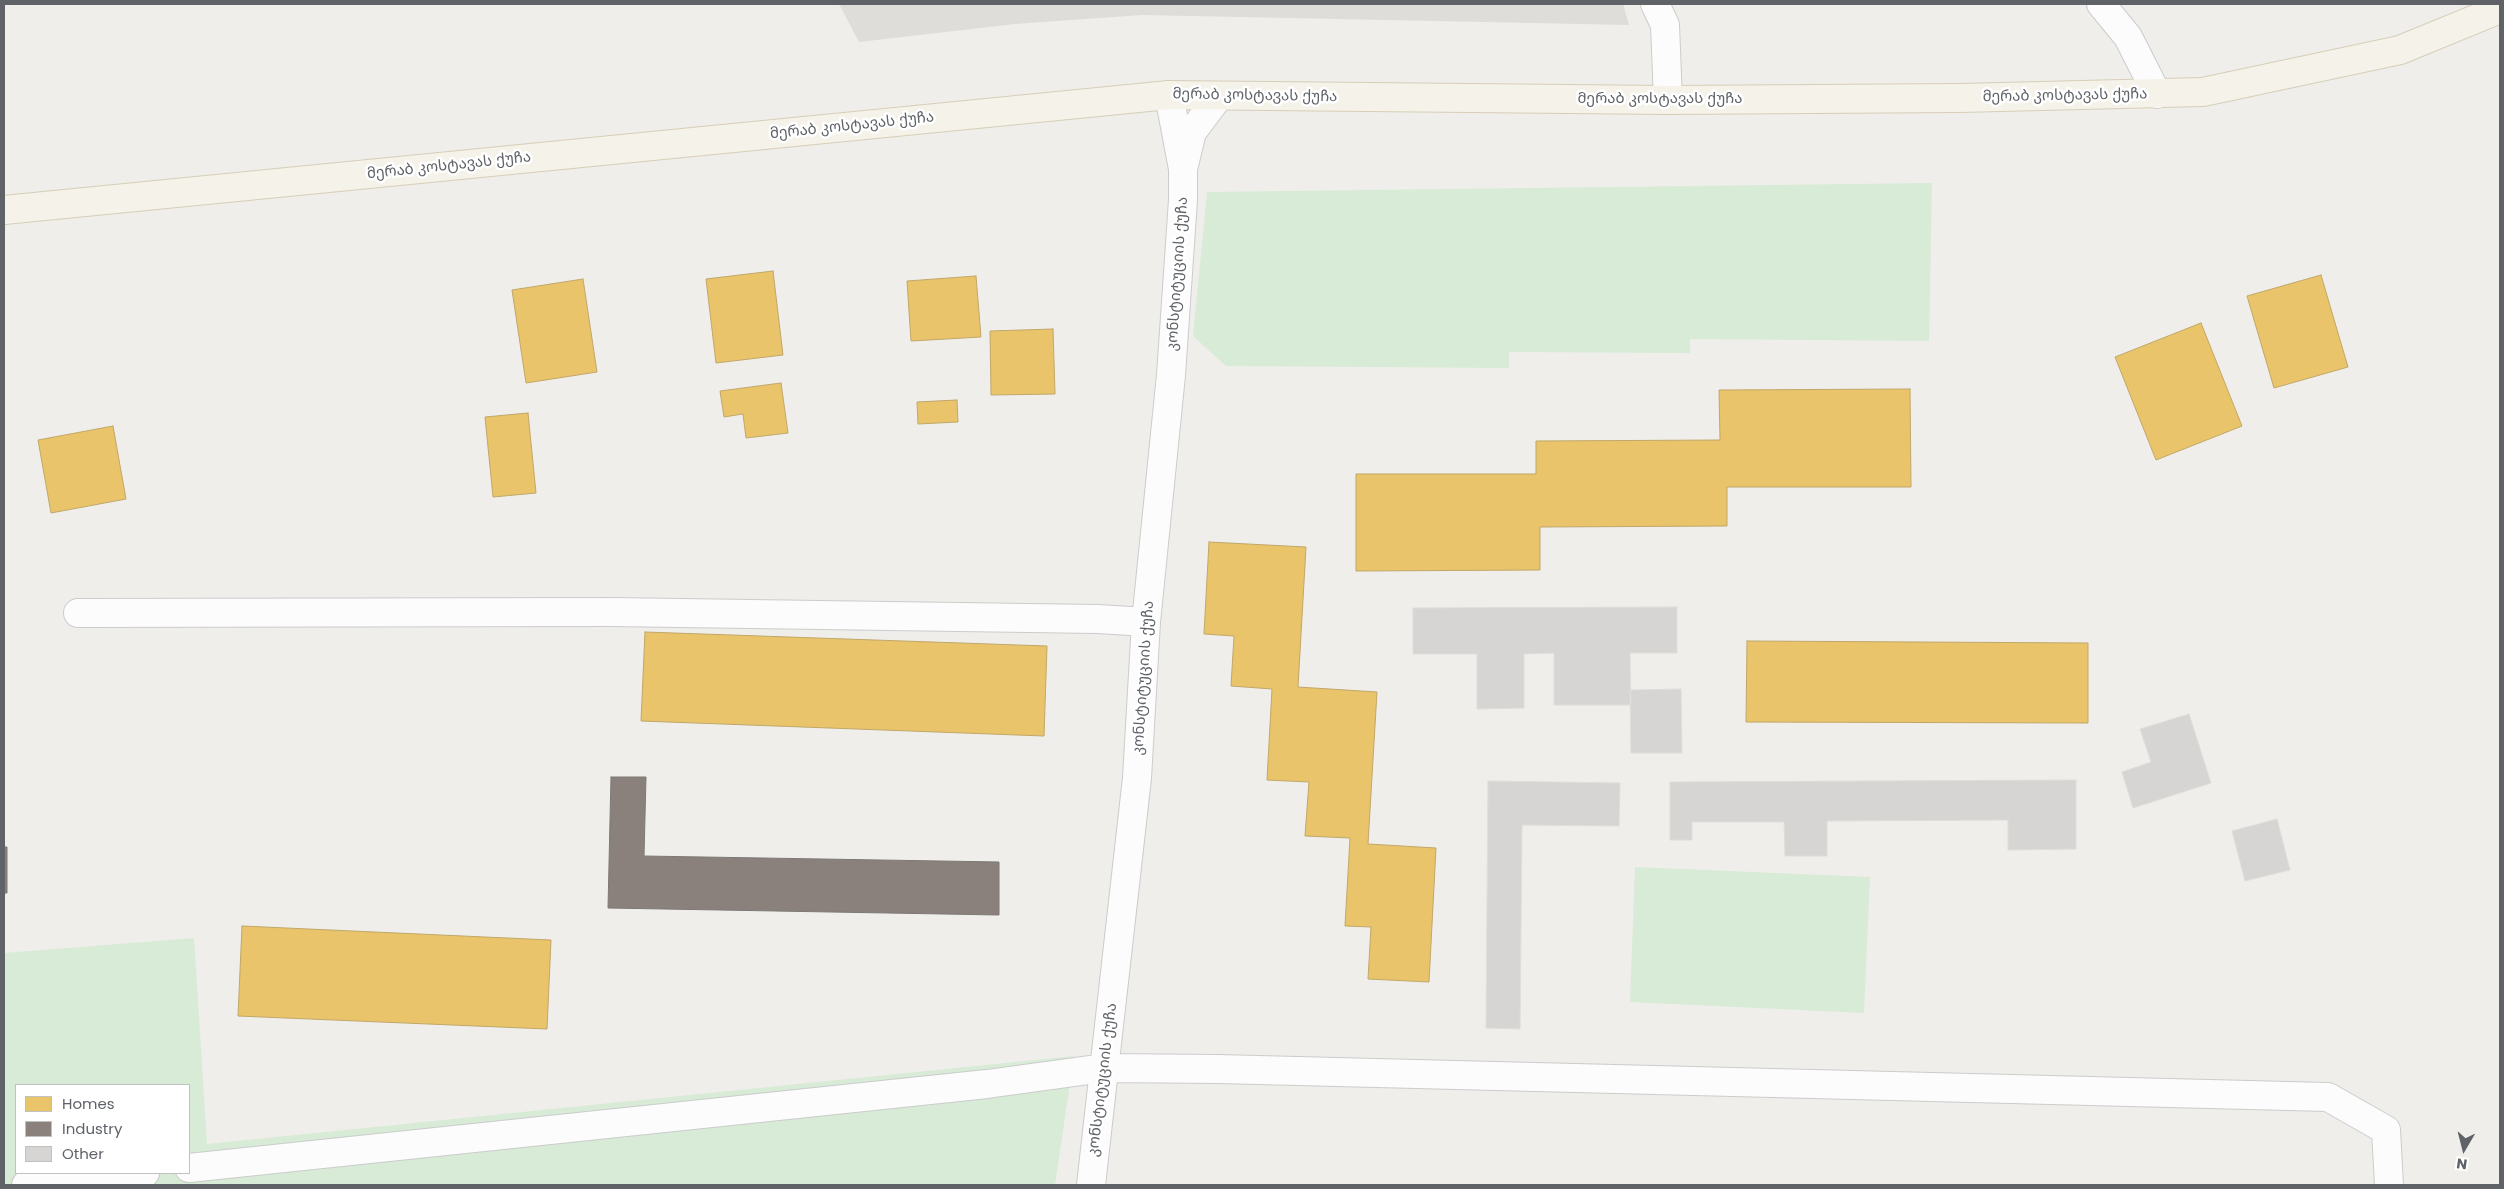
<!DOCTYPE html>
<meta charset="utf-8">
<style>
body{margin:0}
#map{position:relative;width:2504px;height:1189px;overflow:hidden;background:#efeeea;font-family:Poppins,sans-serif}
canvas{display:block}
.frame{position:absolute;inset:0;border:5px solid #5f6368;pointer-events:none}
.legend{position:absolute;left:15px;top:1084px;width:175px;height:90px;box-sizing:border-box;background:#fff;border:1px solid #bfc1c3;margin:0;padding:6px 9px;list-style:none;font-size:15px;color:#5f6368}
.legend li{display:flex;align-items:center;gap:10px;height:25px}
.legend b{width:25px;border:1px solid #bfc1c3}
.north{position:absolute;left:2439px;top:1124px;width:50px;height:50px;-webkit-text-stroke:4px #fff;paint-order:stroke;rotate:188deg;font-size:14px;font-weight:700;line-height:20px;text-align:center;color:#5f6368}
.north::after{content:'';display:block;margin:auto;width:18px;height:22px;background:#5f6368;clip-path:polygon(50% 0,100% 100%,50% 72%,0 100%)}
</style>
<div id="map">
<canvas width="2504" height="1189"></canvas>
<div class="frame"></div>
<ul class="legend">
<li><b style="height:14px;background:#e9c46a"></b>Homes</li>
<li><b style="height:14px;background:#8a817c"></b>Industry</li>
<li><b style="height:14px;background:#d6d5d3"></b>Other</li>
</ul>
<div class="north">N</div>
</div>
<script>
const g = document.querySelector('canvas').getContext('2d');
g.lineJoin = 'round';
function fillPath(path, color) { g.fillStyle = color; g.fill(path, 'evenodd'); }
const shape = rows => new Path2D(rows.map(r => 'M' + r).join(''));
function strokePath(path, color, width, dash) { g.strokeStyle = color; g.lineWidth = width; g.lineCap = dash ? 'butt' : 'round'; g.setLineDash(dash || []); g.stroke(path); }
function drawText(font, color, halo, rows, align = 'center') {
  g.font = font + ' Poppins,"Noto Sans Georgian",sans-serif'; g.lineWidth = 5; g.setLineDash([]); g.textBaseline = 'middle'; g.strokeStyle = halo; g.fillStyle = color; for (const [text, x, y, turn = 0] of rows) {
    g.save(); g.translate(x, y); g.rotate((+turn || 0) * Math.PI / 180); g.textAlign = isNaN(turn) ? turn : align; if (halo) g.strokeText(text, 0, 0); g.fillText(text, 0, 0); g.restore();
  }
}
fillPath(shape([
 [839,4,1623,4,1629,25,1142,15,1015,24,859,42]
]), '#dfddda');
fillPath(shape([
 [1932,183,1929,341,1690,339,1690,353,1509,352,1509,368,1226,366,1193,336,1207,192],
 [1635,867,1870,877,1864,1013,1630,1002],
 [194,938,207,1144,1074,1056,1055,1185,4,1185,4,953],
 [16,1085,189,1085,189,1173,16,1173]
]), '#d8ebd6');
const homes = shape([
 [773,271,783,355,716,363,706,279,773,271],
 [2321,275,2348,367,2274,388,2247,296,2321,275],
 [976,276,981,337,911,341,907,281,976,276],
 [583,279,597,372,526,383,512,290,583,279],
 [2201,323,2242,426,2156,460,2115,357,2201,323],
 [1053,329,1055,394,991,395,990,331,1053,329],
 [781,383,788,433,746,438,743,414,724,417,720,391,781,383],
 [1910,389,1911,487,1727,487,1727,526,1540,527,1540,570,1356,571,1356,474,1536,474,1536,441,1720,440,1719,390,1910,389],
 [957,400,958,422,918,424,917,402,957,400],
 [528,413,536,493,493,497,485,417,528,413],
 [113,426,126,499,51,513,38,440,113,426],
 [1209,542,1306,547,1298,687,1377,692,1368,844,1436,848,1429,982,1368,979,1371,927,1345,926,1350,838,1305,836,1309,782,1267,780,1272,689,1231,686,1234,636,1204,634,1209,542],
 [645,632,1047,646,1044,736,641,721,645,632],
 [1747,641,2088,643,2088,723,1746,722,1747,641],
 [242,926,551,940,547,1029,238,1016,242,926]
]);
fillPath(homes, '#e9c46a');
strokePath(homes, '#c0a769', 1);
const industry = shape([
 [611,777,646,777,644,856,999,862,999,915,608,908,611,777],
 [4,847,7,847,7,893,4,893,4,847]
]);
fillPath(industry, '#8a817c');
strokePath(industry, '#7d7876', 1);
const building = shape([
 [1677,607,1677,653,1630,653,1631,705,1554,705,1554,653,1524,654,1524,708,1477,709,1477,654,1413,654,1413,608,1677,607],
 [1681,689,1682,753,1631,753,1630,690,1681,689],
 [2189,714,2211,783,2133,808,2122,772,2151,762,2140,729,2189,714],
 [2076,780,2076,849,2008,850,2008,820,1827,821,1827,856,1785,856,1784,822,1692,822,1692,840,1670,840,1670,782,2076,780],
 [1488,781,1620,783,1619,826,1522,825,1520,1029,1486,1028,1488,781],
 [2277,819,2290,870,2245,881,2232,831,2277,819]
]);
fillPath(building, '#d6d5d3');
strokePath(building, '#deddd9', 1);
const minor = shape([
 [1655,4,1665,25,1668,100],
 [2101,4,2128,37,2157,94],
 [1184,165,1192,132,1219,96],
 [78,613,611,612,1098,619,1146,622],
 [189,1168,987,1084,1104,1068,1218,1069,2328,1097,2386,1130,2389,1185],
 [26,1185,145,1173],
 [1091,1185,1137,778,1146,622,1171,375,1183,200,1183,169,1169,95]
]);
const major = shape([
 [4,210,1169,95,1668,100,1960,98,2203,92,2400,50,2500,9]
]);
strokePath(minor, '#cbcccc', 30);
strokePath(major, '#d7ceb8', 30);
strokePath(minor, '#fdfcfc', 28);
strokePath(major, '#f4f2e9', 28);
drawText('15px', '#5f6368', '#fff', [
 ["მერაბ კოსტავას ქუჩა",1255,96,1],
 ["მერაბ კოსტავას ქუჩა",2065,96,-1],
 ["მერაბ კოსტავას ქუჩა",1660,99],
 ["მერაბ კოსტავას ქუჩა",852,126,-6],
 ["მერაბ კოსტავას ქუჩა",449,166,-6],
 ["კონსტიტუციის ქუჩა",1178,274,-86],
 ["კონსტიტუციის ქუჩა",1144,678,-86],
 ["კონსტიტუციის ქუჩა",1103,1080,-83]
]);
</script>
